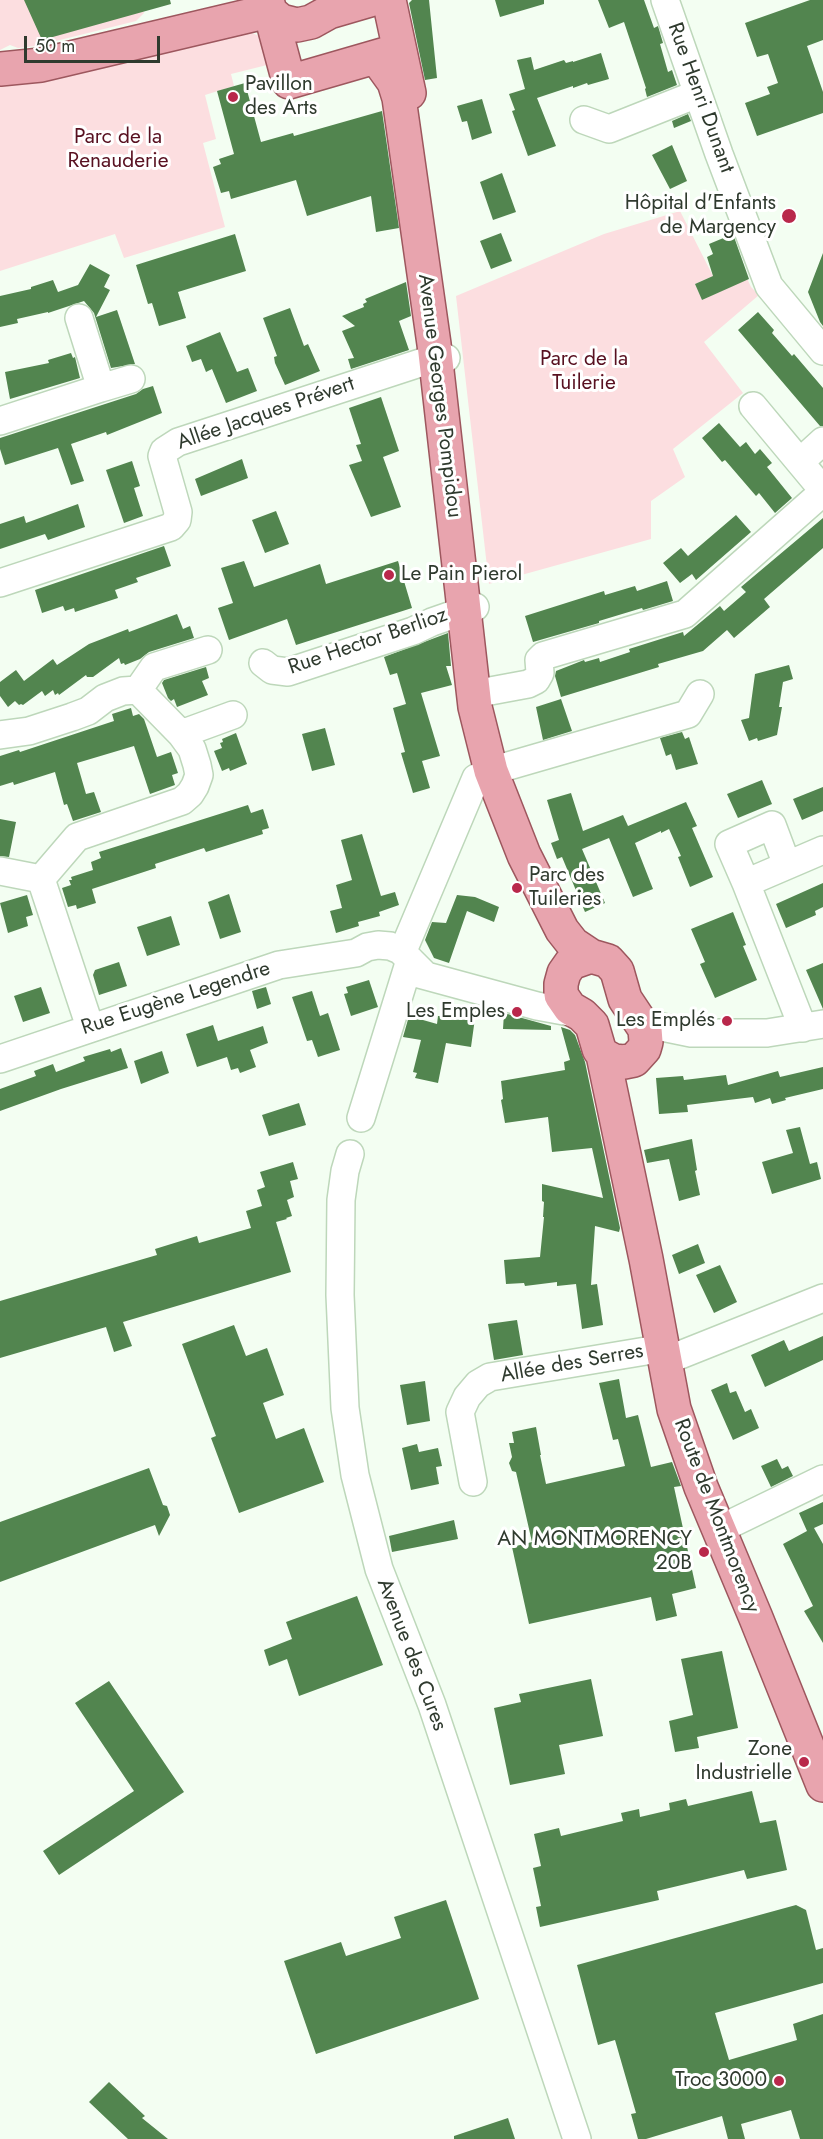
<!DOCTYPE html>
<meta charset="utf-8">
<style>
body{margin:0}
#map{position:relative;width:823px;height:2139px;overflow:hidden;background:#f3fef2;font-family:Jost,sans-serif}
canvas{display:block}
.scale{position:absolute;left:24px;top:36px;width:136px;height:27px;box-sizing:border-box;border:3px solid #2f3a2e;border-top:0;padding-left:8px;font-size:18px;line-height:21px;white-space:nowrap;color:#2f3a2e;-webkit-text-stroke:4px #fff;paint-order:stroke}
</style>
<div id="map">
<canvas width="823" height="2139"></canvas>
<div class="scale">50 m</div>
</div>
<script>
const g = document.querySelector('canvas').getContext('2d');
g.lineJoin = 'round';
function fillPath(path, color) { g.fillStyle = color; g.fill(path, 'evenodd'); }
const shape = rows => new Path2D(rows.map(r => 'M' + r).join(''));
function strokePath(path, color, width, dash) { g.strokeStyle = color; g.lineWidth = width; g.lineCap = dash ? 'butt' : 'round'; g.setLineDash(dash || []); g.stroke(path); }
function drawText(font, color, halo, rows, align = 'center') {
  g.font = font + ' Jost,sans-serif'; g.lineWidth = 6; g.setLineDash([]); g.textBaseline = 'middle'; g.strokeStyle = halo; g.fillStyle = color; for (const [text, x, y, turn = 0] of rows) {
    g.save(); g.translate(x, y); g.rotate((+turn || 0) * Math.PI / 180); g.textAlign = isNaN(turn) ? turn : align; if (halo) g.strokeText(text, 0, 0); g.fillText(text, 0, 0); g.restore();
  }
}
fillPath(shape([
 [0,0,138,0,144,13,136,21,36,46,18,48,10,45,0,50],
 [246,31,257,35,264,41,271,64,231,74,234,86,205,95,216,139,203,143,225,227,124,258,115,234,0,271,0,84],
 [680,211,713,276,695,284,702,300,730,287,746,276,751,287,759,295,704,342,743,393,673,449,685,477,651,501,651,539,489,584,456,296,604,234]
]), '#fcdee0');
fillPath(shape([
 [24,0,170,0,171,4,42,40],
 [412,0,429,0,437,78,425,80,409,3],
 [495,0,544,0,544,4,500,17],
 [598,0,644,0,654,28,658,26,663,43,660,44,668,72,672,70,677,85,647,97,645,89,646,88,624,22,609,28],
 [810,0,823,0,823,40,807,46,823,92,823,113,757,136,745,103,770,94,767,87,778,83,768,54,757,57,745,23],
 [601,53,609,79,588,85,587,83,573,88,573,86,537,98,556,146,528,156,512,111,515,110,509,94,525,89,517,60,531,57,534,70,564,60,566,63,573,61,573,62],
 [245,83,261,142,293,133,294,136,382,111,399,228,376,232,371,196,307,216,296,180,231,199,229,191,221,193,213,167,221,164,219,159,234,154,217,91],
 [482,99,492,133,472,140,467,121,462,122,457,106],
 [688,114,691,121,674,128,672,121],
 [672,145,687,181,670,189,652,155],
 [502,173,516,212,493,220,480,182],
 [501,233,512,261,491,269,480,241],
 [235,234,246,271,178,292,186,318,159,326,152,303,148,304,136,265],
 [733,234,749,279,702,300,695,284,713,276,707,257,713,254,709,244],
 [823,253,823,326,820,322,808,292],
 [90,264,110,275,104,287,110,290,96,317,117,310,135,364,111,368,94,313,84,301,48,313,48,312,17,319,18,323,0,327,0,296,31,289,31,287,53,280,58,292,78,285],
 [406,282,411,316,399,321,409,350,351,369,348,359,354,358,342,331,355,326,342,316,364,307,363,304,367,302,365,299],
 [290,308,304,346,308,344,320,371,285,385,275,363,274,357,277,356,263,318],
 [758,312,774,330,772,333,792,356,794,354,823,388,823,426,820,426,738,330],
 [220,332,237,372,248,368,257,391,226,403,212,369,206,372,201,359,192,362,186,346],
 [71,353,73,358,75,357,80,378,10,399,5,372,49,363,48,360],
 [153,386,162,413,107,435,106,432,71,444,84,481,71,485,58,448,5,465,0,449,0,438,136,394,143,389],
 [381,397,399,451,383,457,401,507,371,517,349,465,362,461,356,445,361,444,349,408],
 [719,423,740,447,746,442,755,454,760,449,772,463,767,467,792,498,775,513,759,493,756,496,725,460,722,462,702,438],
 [242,459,248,478,201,496,195,479],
 [132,461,140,486,134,488,143,516,124,523,106,470],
 [78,504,85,527,48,540,45,534,0,549,0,524,24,516,26,523],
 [276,511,289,544,265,553,252,520],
 [736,515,751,532,696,580,692,574,680,583,663,563,681,548,688,556],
 [823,518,823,548,764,599,770,607,734,638,727,630,703,651,658,664,659,667,561,697,555,676,556,671,584,660,585,662,599,658,600,662,630,652,629,649,683,632,684,636,720,606,724,611,746,592,741,587],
 [164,546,171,566,136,578,138,582,115,590,118,598,75,612,74,608,65,611,63,606,42,613,35,590],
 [244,561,254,587,320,564,326,584,398,561,412,608,296,645,287,619,229,640,218,608,233,603,221,568],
 [667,581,673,601,643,610,642,608,599,621,599,623,533,642,525,616,604,591,605,595,635,586,637,591],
 [177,614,183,629,190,626,194,638,149,652,140,659,125,665,124,663,121,664,119,658,93,677,87,677,86,675,59,695,58,693,55,695,53,690,45,696,42,691,23,705,21,704,19,705,15,701,8,707,0,696,0,682,16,670,24,681,53,659,57,665,89,644,128,629,129,632],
 [448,633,451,666,446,666,452,685,421,693,440,756,422,761,430,788,413,793,401,753,405,752,393,708,406,704,397,673,390,675,384,657],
 [789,665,793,679,783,682,779,707,782,707,777,735,758,741,757,738,749,741,741,720,749,718,755,674],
 [206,667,209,678,202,681,208,695,177,707,174,699,171,701,168,698,162,683,164,680],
 [561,699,572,731,543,740,536,707],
 [131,708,133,716,139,714,144,719,157,757,171,752,178,773,172,775,175,785,150,794,134,746,77,763,86,794,94,792,101,812,73,821,67,804,64,805,55,772,14,785,13,782,0,786,0,756,19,750,20,752,114,721,112,714],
 [325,728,335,765,312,771,302,734],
 [682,732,685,739,689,737,698,764,676,770,671,754,666,756,660,738],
 [236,733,247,764,230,771,229,768,222,771,214,751,222,748,220,743,223,742,222,739],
 [762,780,772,804,738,818,727,794],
 [823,787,823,811,802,820,793,799],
 [571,793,583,831,623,815,628,826,686,802,697,826,692,828,713,877,690,887,678,857,681,856,669,829,661,833,661,831,635,843,653,889,633,897,609,838,582,849,605,903,585,912,562,857,557,859,551,843,559,840,547,800],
 [248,805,251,813,263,809,269,828,262,830,263,834,206,852,204,848,155,864,156,868,92,889,96,903,77,909,76,905,68,907,62,888,71,885,69,880,72,880,71,877,93,870,91,862,101,858,99,852],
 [0,819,16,822,9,857,0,856],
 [362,834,381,896,395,892,399,905,379,912,380,916,358,922,359,926,336,933,330,911,342,908,336,885,352,880,341,840],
 [823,883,823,907,815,911,816,915,786,928,776,904],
 [229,894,241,932,220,939,208,902],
 [27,895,33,915,26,917,28,926,8,933,0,903],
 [457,895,475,897,499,907,494,922,467,911,449,963,434,958,425,940,432,922,446,923],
 [733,912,746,945,743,946,757,980,715,998,700,964,705,962,691,929],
 [171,916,180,945,147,956,137,927],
 [119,962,127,986,99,995,93,975,95,970],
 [823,963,823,1009,806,970],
 [369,980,378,1007,351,1016,344,994,348,993,346,987],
 [41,987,50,1013,23,1022,14,996],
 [266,987,271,1004,257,1009,252,991],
 [312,991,320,1016,328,1013,340,1050,318,1057,312,1040,307,1041,292,997],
 [459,1009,476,1011,471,1047,446,1043,438,1083,415,1078,417,1073,413,1072,421,1040,403,1037,409,1016,437,1024,438,1016,453,1017,454,1011,459,1011],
 [504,1013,551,1026,551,1030,503,1029],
 [213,1025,218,1041,263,1026,268,1043,250,1050,256,1067,240,1073,238,1068,231,1070,227,1057,197,1067,186,1034],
 [561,1027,570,1030,575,1035,585,1062,620,1228,619,1232,595,1226,591,1285,597,1284,603,1325,582,1329,576,1284,557,1286,557,1282,525,1286,524,1283,506,1284,504,1260,540,1257,544,1217,543,1217,544,1202,542,1201,542,1184,603,1198,592,1148,552,1152,548,1117,505,1123,501,1100,503,1099,501,1081,565,1070,564,1062,570,1060],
 [121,1048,128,1068,61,1089,0,1111,0,1089,36,1076,34,1071,53,1064,56,1072,85,1061,83,1057,110,1049,111,1052],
 [162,1051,169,1073,141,1084,134,1061],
 [823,1067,823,1089,785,1098,786,1100,772,1104,770,1098,755,1103,753,1097,687,1105,688,1112,659,1114,656,1078,683,1076,684,1080,726,1075,728,1085,778,1071,780,1077],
 [299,1103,306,1125,269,1136,262,1115],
 [800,1127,810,1164,817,1162,821,1179,772,1194,762,1162,793,1153,786,1130],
 [692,1139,697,1170,695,1171,700,1195,679,1201,669,1159,647,1163,644,1150],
 [293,1162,298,1179,290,1181,294,1197,287,1200,292,1216,286,1218,287,1219,276,1222,291,1272,123,1322,132,1346,114,1352,106,1327,0,1358,0,1301,157,1255,155,1249,197,1236,199,1243,251,1228,246,1211,262,1206,257,1190,265,1187,260,1172],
 [698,1244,705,1263,679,1274,672,1255],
 [720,1265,737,1302,714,1313,696,1275],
 [517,1320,523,1355,494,1360,488,1324],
 [234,1325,246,1356,267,1348,284,1395,263,1403,276,1439,304,1428,324,1482,239,1513,211,1438,216,1436,182,1344],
 [823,1336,823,1360,765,1387,751,1355,784,1340,789,1351],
 [619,1379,626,1418,638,1415,651,1467,672,1462,681,1486,674,1487,696,1588,672,1594,677,1616,656,1621,651,1597,529,1624,512,1547,532,1542,516,1472,512,1471,509,1463,512,1457,509,1443,514,1443,512,1432,536,1427,541,1455,540,1455,546,1484,625,1466,618,1439,613,1440,599,1383],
 [425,1381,430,1421,407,1425,400,1385],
 [727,1383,730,1393,736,1391,745,1412,751,1409,759,1428,733,1440,711,1390],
 [417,1444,419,1452,438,1448,442,1466,436,1467,439,1484,411,1490,402,1448],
 [777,1459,782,1469,788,1466,793,1476,771,1487,761,1466],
 [149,1468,163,1505,167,1506,170,1515,159,1536,155,1525,0,1582,0,1522],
 [823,1502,823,1524,814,1528,823,1544,823,1643,804,1611,813,1606,783,1544,807,1531,799,1513],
 [454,1520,458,1539,392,1552,389,1536],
 [357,1596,383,1665,299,1696,287,1659,269,1666,264,1650,292,1639,286,1622],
 [722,1651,738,1728,697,1737,699,1748,675,1752,669,1721,693,1715,681,1659],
 [591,1679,603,1736,559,1745,565,1774,510,1785,494,1708,521,1702,519,1694],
 [109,1681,184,1792,59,1875,43,1851,134,1791,75,1703],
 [752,1791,760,1823,776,1820,787,1870,747,1879,744,1870,657,1891,659,1900,540,1927,536,1907,541,1906,533,1868,541,1866,534,1834,559,1828,561,1836,623,1821,621,1813,639,1809,640,1817,670,1810,669,1803,686,1799,688,1806],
 [446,1900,479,1999,316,2054,284,1961,341,1942,346,1956,401,1938,394,1917],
 [796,1905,806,1910,816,1950,823,1948,823,1983,715,2013,729,2060,797,2040,793,2024,823,2014,823,2139,800,2139,791,2110,741,2124,745,2139,728,2139,722,2116,646,2139,638,2139,631,2114,636,2113,615,2040,598,2045,577,1965],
 [109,2082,145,2116,142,2118,168,2139,128,2139,89,2102],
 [508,2118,515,2139,454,2139,454,2136]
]), '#52854f');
const minor = shape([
 [665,0,719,154,769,286,823,351],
 [584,120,609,129,697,94],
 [101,388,131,379],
 [753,406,823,490],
 [0,421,101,388,79,318],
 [800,462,823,441],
 [0,583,171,527,177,520,178,512,162,456,164,451,178,442,423,362,446,358],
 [263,663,272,670,288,672,413,631,432,622,475,607],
 [138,690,154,667,208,650],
 [474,694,528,684,536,680,540,673,539,660,543,656,685,614,823,492],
 [181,734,233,715],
 [0,735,29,731,72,717,88,711,105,698,123,691,138,690,181,734,192,749,197,765,199,775,195,786,190,794,182,801,77,837,41,879],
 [0,871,41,879],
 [41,879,90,1027],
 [746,883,729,844,772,825,787,865],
 [400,950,405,946,476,778,491,771,688,714,700,694],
 [408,971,537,1006,580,1014],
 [640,1020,652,1025,691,1033,767,1033,823,1024],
 [803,1028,746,883,823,850],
 [0,1059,279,965,356,953,367,947,378,945,390,946,400,950,424,974],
 [361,1118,410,960],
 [350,1154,345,1171,341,1200,340,1295,345,1408,355,1475,379,1569,432,1705,577,2139],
 [665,1361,823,1298],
 [473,1482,460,1412,467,1397,478,1384,490,1377,664,1348],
 [718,1530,823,1479]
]);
const major = shape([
 [267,0,289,82,396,51],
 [389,0,409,93],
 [269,11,281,21,297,25,311,22,329,12,370,0],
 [376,57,394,82,399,98,434,344,475,707,491,771,524,855,562,930,573,944,591,956],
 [0,69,41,65,269,11],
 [591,956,608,961,617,971,625,999,645,1029,646,1042,644,1049,634,1060,624,1062,614,1061,603,1055,599,1049,592,1025,582,1015,570,1008,561,995,561,984,564,973,571,963,591,956],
 [603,1055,646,1259,674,1409,701,1487,756,1618,823,1785]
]);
strokePath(minor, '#bdd7ba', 30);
strokePath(major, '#9d575e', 36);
strokePath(minor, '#fff', 27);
strokePath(major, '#e8a4ae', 33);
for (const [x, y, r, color] of [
 [233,97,6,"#b9284b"],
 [789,216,8,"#b9284b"],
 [389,575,6,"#b9284b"],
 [517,888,6,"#b9284b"],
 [517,1012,6,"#b9284b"],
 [727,1021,6,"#b9284b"],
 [704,1552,6,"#b9284b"],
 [804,1762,6,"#b9284b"],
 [779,2081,6,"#b9284b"]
]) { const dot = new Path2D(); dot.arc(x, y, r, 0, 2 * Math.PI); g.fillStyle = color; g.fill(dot); strokePath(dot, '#fff', 2); }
drawText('21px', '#2f3a2e', '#fff', [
 ["Pavillon",245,85,"left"],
 ["des Arts",245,109,"left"],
 ["Hôpital d'Enfants",776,204],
 ["de Margency",776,228],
 ["Le Pain Pierol",401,575,"left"],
 ["Parc des",529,876,"left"],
 ["Tuileries",529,900,"left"],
 ["Les Emples",505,1012],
 ["Les Emplés",715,1021],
 ["AN MONTMORENCY",692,1540],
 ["20B",692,1564],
 ["Zone",792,1750],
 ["Industrielle",792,1774],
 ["Troc 3000",767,2081]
], 'right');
drawText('21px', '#2f3a2e', '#fff', [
 ["Rue Henri Dunant",700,98,70],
 ["Avenue Georges Pompidou",439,396,83],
 ["Allée Jacques Prévert",266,414,-19],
 ["Rue Hector Berlioz",368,642,-19],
 ["Rue Eugène Legendre",176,999,-18],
 ["Allée des Serres",572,1364,-10],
 ["Route de Montmorency",716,1516,69],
 ["Avenue des Cures",411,1655,69]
]);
drawText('21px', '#581121', '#fff', [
 ["Parc de la",118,138],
 ["Renauderie",118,162],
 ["Parc de la",584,360],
 ["Tuilerie",584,384]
]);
</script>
